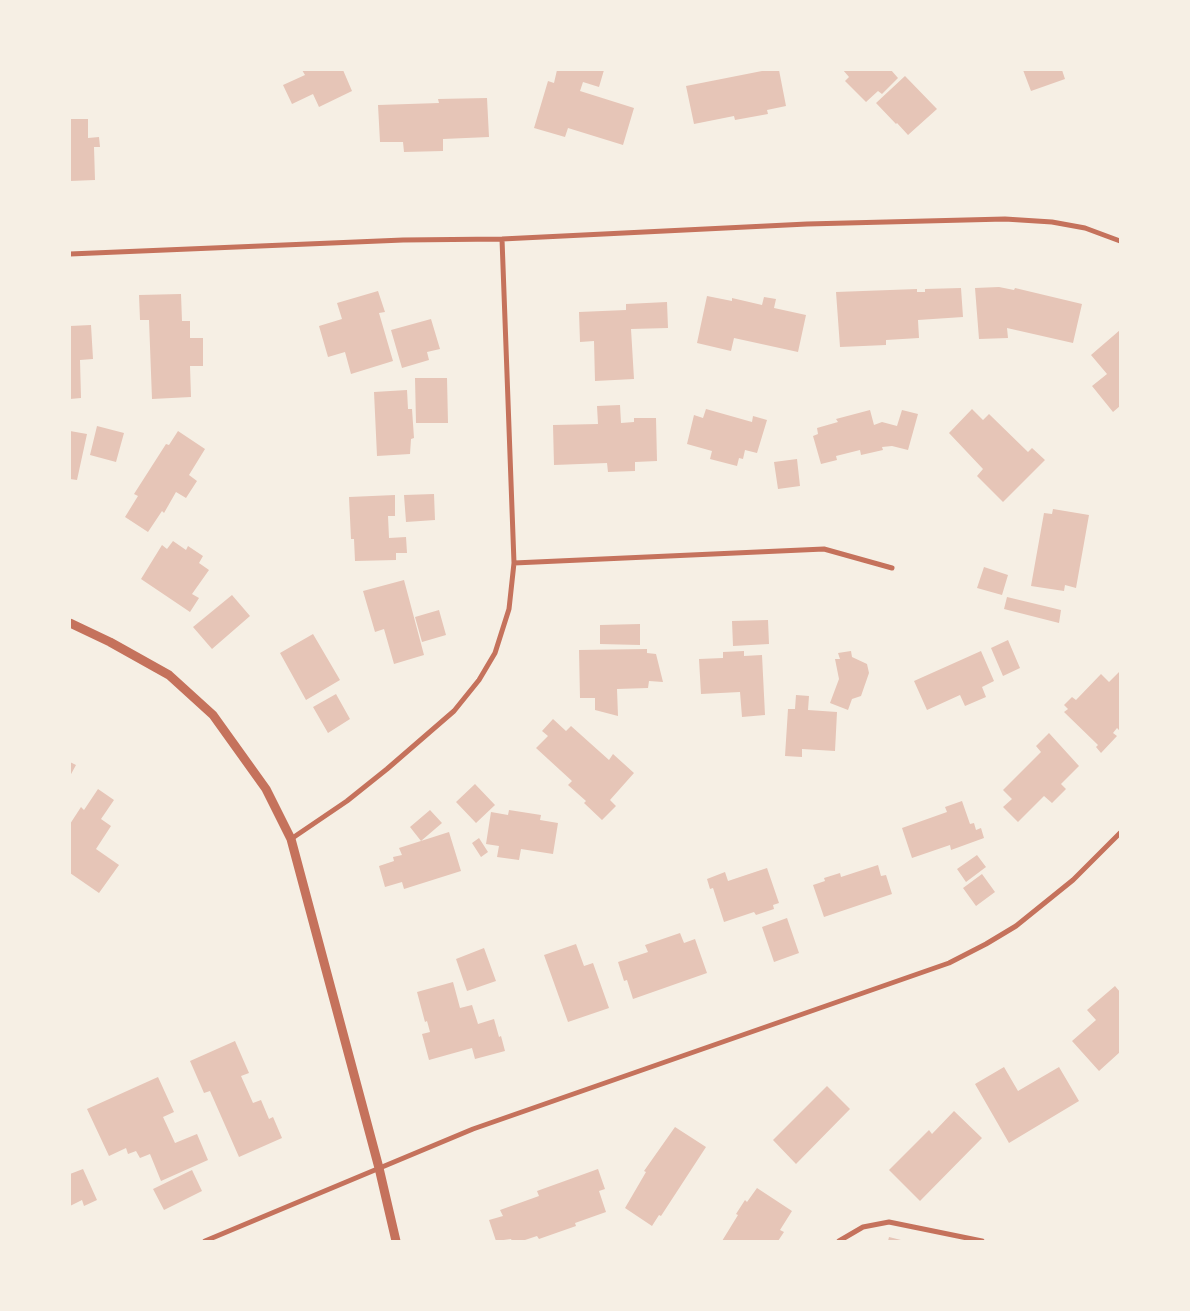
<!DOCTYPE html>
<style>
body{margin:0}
#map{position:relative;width:1190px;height:1311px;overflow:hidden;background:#f6efe4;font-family:Barlow,sans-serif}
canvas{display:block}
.frame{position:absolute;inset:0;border:71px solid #f6efe4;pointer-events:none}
</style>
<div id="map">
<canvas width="1190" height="1311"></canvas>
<div class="frame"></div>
</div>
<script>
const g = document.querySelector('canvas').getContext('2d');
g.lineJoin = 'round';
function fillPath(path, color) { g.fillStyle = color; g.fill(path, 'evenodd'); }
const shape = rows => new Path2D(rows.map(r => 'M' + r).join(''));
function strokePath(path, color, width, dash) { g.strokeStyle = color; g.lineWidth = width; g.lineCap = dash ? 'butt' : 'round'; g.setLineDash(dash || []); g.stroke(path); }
fillPath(shape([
 [302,70,343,70,352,91,319,107,313,94,292,104,283,85,305,75],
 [557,70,604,70,599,87,583,82,580,91,634,108,623,145,568,128,565,137,534,128,548,81,554,83],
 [767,70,779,70,786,106,767,110,768,114,735,120,734,116,694,124,686,86],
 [843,70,891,70,898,78,882,94,878,91,866,102,845,81,849,77],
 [1023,70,1062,70,1065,79,1031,91],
 [905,76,937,109,908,135,897,123,896,124,876,103],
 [487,98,489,137,443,139,443,151,404,152,403,142,380,142,378,105,439,103,438,99],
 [70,119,88,119,88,138,99,137,100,147,94,147,95,180,70,181],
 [999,287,1014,290,1015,288,1082,304,1073,343,1007,328,1008,338,979,339,975,288],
 [961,288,963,317,918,320,919,338,886,340,886,345,840,347,836,292,917,289,917,292,925,292,925,289],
 [378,291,385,312,379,313,393,361,351,374,345,352,328,357,319,326,342,319,337,303],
 [181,294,182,321,190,321,190,338,203,338,203,366,190,366,191,397,152,399,149,320,140,320,139,295],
 [707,296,732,301,732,298,762,305,764,297,776,299,774,308,806,315,798,352,734,338,731,351,697,343],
 [667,302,668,328,631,329,634,379,595,381,594,341,580,342,579,312,626,310,626,304],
 [431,319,440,349,427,352,429,360,402,368,391,330],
 [91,325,93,359,80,360,81,398,70,399,70,326],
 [1120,330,1120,406,1113,412,1092,386,1107,374,1091,355],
 [415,378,447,378,448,423,416,423],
 [407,390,408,409,412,409,414,438,411,439,410,454,377,456,374,392],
 [620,405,621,423,634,422,634,418,656,418,657,461,635,462,635,471,608,472,607,463,554,465,553,425,598,424,597,406],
 [706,409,752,422,753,416,767,420,757,453,745,450,743,459,739,458,737,466,710,459,712,451,687,444,694,415,703,418],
 [972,409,983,420,989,414,1028,452,1032,448,1045,460,1003,502,977,476,983,469,949,433],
 [870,410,874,425,882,422,897,426,902,410,918,414,908,450,892,446,882,447,883,450,861,455,860,450,836,456,837,460,821,464,813,436,818,434,817,428,838,422,836,419],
 [97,426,124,433,116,462,90,455],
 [70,431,87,434,77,480,70,479],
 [178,431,205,449,189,475,197,481,186,498,176,492,164,513,162,511,148,532,125,517,138,496,134,494,166,444,169,445],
 [797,459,800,486,778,489,774,462],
 [434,494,435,520,406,522,404,495],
 [395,495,395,516,388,516,389,538,406,537,407,553,396,553,396,560,355,561,354,539,351,539,349,497],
 [1053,509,1089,515,1076,588,1065,585,1064,591,1031,586,1044,513,1052,514],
 [173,541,186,550,188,546,203,556,199,563,209,570,192,594,199,598,190,612,141,579,162,545,167,549],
 [984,567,1008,575,1002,595,977,588],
 [404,580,424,655,394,664,384,629,375,632,363,591],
 [232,595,250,616,212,649,193,627],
 [1007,597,1061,610,1059,623,1004,609],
 [439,610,446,635,422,642,415,617],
 [768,620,769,644,733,646,732,621],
 [640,624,640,645,600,644,600,625],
 [313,634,340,680,306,700,280,653],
 [1008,640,1020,668,1003,676,991,648],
 [647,649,647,653,656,654,663,682,649,681,648,688,617,689,618,716,595,710,595,698,580,698,579,650],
 [744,651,744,656,762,655,765,715,742,717,740,692,701,694,699,659,723,658,723,652],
 [851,651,852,657,867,664,869,673,861,696,852,699,848,710,830,703,839,679,835,659,840,659,838,653],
 [981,651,994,681,982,687,986,697,965,706,960,695,927,710,914,681],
 [1120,671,1120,731,1117,728,1113,733,1117,736,1101,753,1096,747,1098,745,1064,712,1068,709,1064,705,1072,697,1076,700,1101,674,1109,682],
 [336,694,350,719,328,733,313,707],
 [796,695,809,696,808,710,837,712,835,751,802,749,802,757,785,756,788,709,795,709],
 [553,719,566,731,571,726,609,760,613,754,634,773,610,800,616,806,602,820,584,803,586,801,568,785,572,781,536,748,548,736,542,731],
 [1049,733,1079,766,1061,784,1066,789,1052,803,1044,796,1018,822,1003,807,1012,799,1003,790,1041,752,1036,746],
 [70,762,76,765,70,776],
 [475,784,495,805,476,823,456,802],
 [98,789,114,800,101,819,111,826,96,849,119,865,99,893,70,873,70,824,81,807,84,810],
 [962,801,970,824,974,823,976,830,981,828,984,838,951,850,950,845,912,858,902,828,947,812,945,807],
 [430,810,442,823,421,841,410,827],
 [509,810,541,815,540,820,558,823,553,854,521,849,519,860,497,857,499,846,486,844,491,812,508,815],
 [449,832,461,871,404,889,402,882,385,887,379,866,394,861,393,857,402,855,399,848],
 [479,838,488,852,481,857,472,843],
 [977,855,986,867,966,882,957,869],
 [878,865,881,876,886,875,892,894,824,917,813,885,825,881,824,878,840,873,841,877],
 [767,868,779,903,773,905,774,909,756,915,754,912,724,922,713,888,710,889,707,879,725,872,728,881],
 [982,874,995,892,976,906,963,888],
 [787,918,799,953,774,962,762,927],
 [680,933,684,943,695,939,707,973,633,999,627,980,624,981,618,962,648,952,645,945],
 [576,944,584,966,593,963,609,1008,568,1022,544,955],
 [484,948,496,981,467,991,456,959],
 [453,982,460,1008,472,1005,478,1024,494,1019,499,1037,501,1036,505,1051,475,1059,472,1048,429,1060,422,1034,430,1032,427,1021,425,1022,417,992],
 [1115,986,1120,992,1120,1052,1099,1071,1072,1041,1096,1020,1087,1010],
 [235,1041,249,1073,241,1076,253,1103,261,1100,269,1119,273,1117,282,1138,239,1157,210,1091,204,1093,190,1061],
 [1004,1067,1018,1091,1059,1067,1079,1101,1009,1143,975,1084],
 [158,1077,174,1112,163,1117,175,1143,197,1134,208,1160,161,1181,150,1154,140,1158,136,1151,128,1154,126,1148,109,1156,87,1109],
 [827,1086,850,1109,796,1164,773,1140],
 [954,1111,982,1138,920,1201,889,1170,929,1130,932,1134],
 [675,1127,706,1147,661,1216,659,1215,652,1226,625,1208,646,1172,644,1171],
 [83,1169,97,1200,84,1206,82,1200,70,1206,70,1174],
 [598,1169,605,1189,599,1191,606,1212,575,1223,576,1226,539,1239,537,1236,522,1241,512,1241,511,1239,496,1241,489,1220,503,1216,500,1210,539,1196,537,1191],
 [192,1170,202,1191,164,1210,153,1189],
 [757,1188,792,1211,780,1230,784,1232,778,1241,722,1241,738,1215,736,1214,745,1200,747,1202],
 [889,1237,901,1240,901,1241,888,1241]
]), '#e6c5b7');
strokePath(shape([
 [70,254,403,240,502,239,807,224,1005,219,1052,222,1085,228,1120,241],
 [514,563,824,549,892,568],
 [291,839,347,801,387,769,454,711,479,680,495,653,509,609,514,563,502,239],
 [205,1241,473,1129,949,963,986,944,1016,926,1073,880,1120,833],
 [839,1241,863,1227,889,1222,982,1241]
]), '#c5725c', 5);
strokePath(shape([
 [70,623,110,642,169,675,213,715,266,789,291,839,379,1168,396,1241]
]), '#c5725c', 9);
</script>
